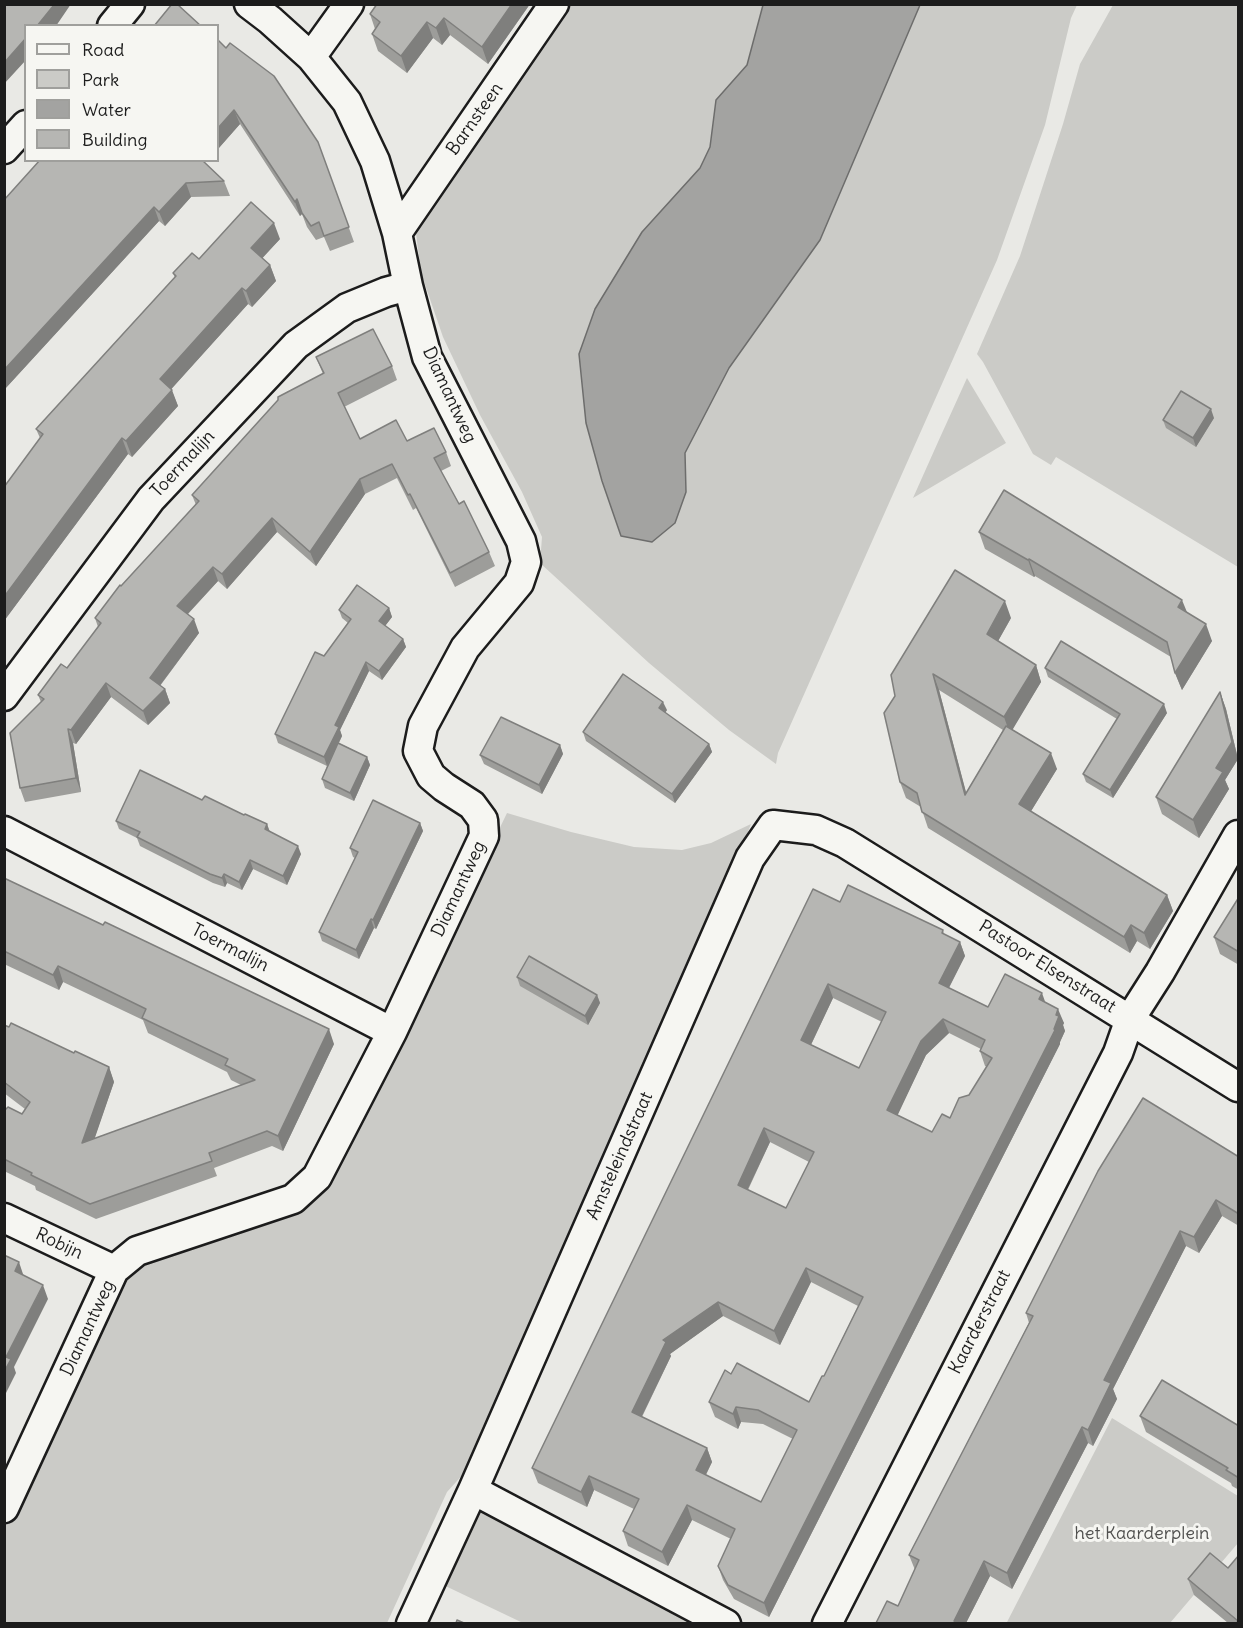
<!DOCTYPE html>
<style>
body{margin:0}
#map{position:relative;width:1243px;height:1628px;overflow:hidden;background:#e9e9e5;font-family:Delius,sans-serif}
canvas{display:block}
.frame{position:absolute;inset:0;border:6px solid #1c1c1c;pointer-events:none}
.legend{position:absolute;left:24px;top:24px;width:195px;height:138px;box-sizing:border-box;background:#f6f6f2;border:2px solid #9f9f9c;margin:0;padding:8px 10px;list-style:none;font-size:18px;color:#1c1c1c}
.legend li{display:flex;align-items:center;gap:12px;height:30px}
.legend b{width:30px;border:2px solid #9f9f9c}
</style>
<div id="map">
<canvas width="1243" height="1628"></canvas>
<div class="frame"></div>
<ul class="legend">
<li><b style="height:8px;background:#f6f6f2"></b>Road</li>
<li><b style="height:16px;background:#cbcbc7"></b>Park</li>
<li><b style="height:16px;background:#a3a3a1"></b>Water</li>
<li><b style="height:16px;background:#b6b6b3"></b>Building</li>
</ul>
</div>
<script>
const g = document.querySelector('canvas').getContext('2d');
g.lineJoin = 'round';
function fillPath(path, color) { g.fillStyle = color; g.fill(path, 'evenodd'); }
const shape = rows => new Path2D(rows.map(r => 'M' + r).join(''));
function strokePath(path, color, width, dash) { g.strokeStyle = color; g.lineWidth = width; g.lineCap = dash ? 'butt' : 'round'; g.setLineDash(dash || []); g.stroke(path); }
function drawText(font, color, halo, rows, align = 'center') {
  g.font = font + ' Delius,sans-serif'; g.lineWidth = 6; g.setLineDash([]); g.textBaseline = 'middle'; g.strokeStyle = halo; g.fillStyle = color; for (const [text, x, y, turn = 0] of rows) {
    g.save(); g.translate(x, y); g.rotate((+turn || 0) * Math.PI / 180); g.textAlign = isNaN(turn) ? turn : align; if (halo) g.strokeText(text, 0, 0); g.fillText(text, 0, 0); g.restore();
  }
}
fillPath(shape([
 [560,5,1077,5,1071,18,1045,125,997,260,778,753,776,764,729,730,649,663,540,563,542,537,522,492,480,415,443,337,421,273,416,233,428,203],
 [1113,5,1238,5,1238,567,1056,457,1051,465,1033,454,983,362,977,354,1020,256,1063,124,1080,64],
 [967,378,1006,443,913,498,938,442],
 [507,813,571,832,634,847,682,850,711,843,751,824,704,943,475,1461,447,1492,387,1623,5,1623,4,1529,127,1273,196,1242,339,1160],
 [1112,1418,1238,1496,1238,1543,1170,1623,1006,1624],
 [481,1505,721,1623,523,1623,435,1581]
]), '#cbcbc7');
const water = shape([
 [763,5,920,5,820,240,729,368,685,453,686,492,675,523,652,542,621,536,602,481,586,423,579,354,595,309,642,232,700,168,710,147,716,100,747,65,763,5]
]);
fillPath(water, '#a3a3a1');
strokePath(water, '#6d6d6c', 1.5);
const minor = shape([
 [112,26,130,4],
 [311,57,349,4],
 [4,149,26,125],
 [397,233,554,4],
 [4,696,151,499,296,345,347,308,386,292,408,286],
 [4,831,392,1032],
 [4,1218,114,1270],
 [473,1490,726,1624],
 [4,1508,114,1270,137,1251,293,1199,317,1177,392,1032,484,836,483,820,472,805,444,787,431,776,418,751,423,726,465,648,519,583,526,562,521,541,427,357,408,286,397,233,375,161,347,102,311,57,270,20,249,4],
 [411,1624,473,1490,750,858,773,825,816,830,845,843,1238,1087],
 [827,1624,1118,1053,1130,1019,1160,972,1238,835]
]);
strokePath(minor, '#1c1c1c', 33);
strokePath(minor, '#f6f6f2', 28);
fillPath(shape([
 [377,4,530,4,488,64,450,35,442,45,433,38,407,73,378,51,372,34,375,29,370,14],
 [218,40,318,142,354,242,330,251,324,237,316,240,307,227,302,214,300,216,240,124,218,149],
 [205,163,224,181,230,196,191,197,165,226,159,221,4,390,4,200],
 [280,239,262,258,270,265,276,281,252,307,248,304,171,389,178,406,132,457,128,454,4,621,4,487,40,438,36,429,175,278,173,273,199,259],
 [316,357,392,366,397,380,344,407,360,439,407,441,446,452,451,466,441,471,459,504,489,552,495,566,455,587,416,508,413,510,397,478,365,494,316,566,277,532,227,589,218,581,188,614,199,633,160,686,165,689,170,703,148,725,111,697,76,744,73,743,81,792,25,802,20,788,41,702,38,695,67,668,98,627,95,618,121,586,196,505,192,495,323,374],
 [1214,418,1196,447,1166,428,1163,420],
 [979,532,1187,612,1212,641,1182,690,1175,673,1171,657,1035,576,1034,577,985,549],
 [389,608,392,617,385,626,403,639,406,647,382,680,369,671,340,730,342,736,339,743,367,757,370,765,354,801,325,788,322,779,327,766,278,743,275,734,324,656,348,623,342,618,339,610],
 [1011,618,998,641,1036,665,1041,682,1012,729,1057,769,1031,811,1167,895,1173,911,1150,949,1137,941,1130,953,928,828,921,807,906,798,900,782,895,696],
 [939,690,1003,730,966,793],
 [1045,668,1167,713,1113,798,1086,782,1083,774,1117,719,1048,677],
 [1220,692,1226,709,1238,759,1225,780,1229,789,1199,838,1162,814,1156,797],
 [667,710,665,713,709,744,712,752,675,803,586,741,583,732],
 [560,745,563,754,542,794,484,764,480,755],
 [202,800,244,815,267,824,270,832,301,854,287,885,253,869,242,890,227,883,225,887,213,883,140,846,137,838,119,829,116,821],
 [420,823,423,831,376,929,374,928,359,959,322,941,319,932,355,858,353,857,350,848],
 [4,878,334,1044,283,1151,272,1146,214,1168,217,1176,96,1219,36,1190,35,1186,4,1171,4,1111,22,1114,25,1109,4,1093,4,1025,109,1067,114,1082,94,1139,241,1085,231,1080,227,1072,148,1033,143,1020,63,982,59,990,4,964],
 [1239,897,1239,965,1220,954,1214,937],
 [840,902,943,930,944,934,960,942,965,956,949,988,988,1007,1045,1002,1064,1023,1063,1025,1065,1031,1060,1042,1060,1044,769,1617,734,1599,723,1580,718,1566,731,1539,692,1520,668,1566,628,1546,623,1531,634,1509,594,1490,587,1507,538,1483,532,1468],
 [833,998,882,1022,859,1068,811,1045],
 [949,1033,981,1049,980,1051,985,1066,987,1067,969,1095,950,1118,932,1132,897,1115,926,1055],
 [770,1142,809,1162,786,1208,748,1190],
 [811,1282,858,1306,824,1376,809,1402,731,1374,709,1402,715,1417,738,1429,741,1422,763,1424,793,1439,761,1502,706,1475,712,1462,707,1448,642,1417,671,1356,670,1354,723,1316,780,1345],
 [517,977,597,995,600,1003,588,1025,520,986],
 [1239,1157,1239,1226,1222,1216,1199,1253,1186,1246,1113,1389,1117,1399,1093,1446,1088,1443,1012,1589,990,1576,966,1623,876,1623,898,1606,915,1570,909,1555,1029,1323,1026,1313],
 [1140,1416,1239,1426,1239,1490,1232,1486,1231,1483,1146,1432],
 [1228,1568,1239,1623,1228,1623,1194,1595,1188,1579]
]), '#9d9d9a');
fillPath(shape([
 [53,4,71,4,56,26,37,26],
 [512,4,530,4,488,64,482,47],
 [444,18,450,35,442,45,436,28],
 [427,22,433,38,407,73,401,56],
 [26,38,26,60,4,84,4,63],
 [234,110,240,124,218,149,218,128],
 [186,183,191,197,165,226,159,212],
 [297,199,302,214,300,216,295,202],
 [154,207,159,221,4,390,4,370],
 [274,223,280,239,257,264,251,248],
 [270,265,276,281,252,307,246,291],
 [242,288,248,304,166,395,160,379],
 [172,390,178,406,132,457,126,441],
 [1211,409,1214,418,1196,447,1193,438],
 [122,438,128,454,4,621,4,597],
 [360,479,365,494,316,566,310,552],
 [272,518,277,532,227,589,222,574],
 [1029,559,1035,576,1034,577,1028,560],
 [213,567,218,581,182,620,177,606],
 [1182,600,1189,617,1178,607],
 [1005,601,1011,618,993,650,987,634],
 [389,608,392,617,382,630,379,621],
 [194,619,199,633,155,692,150,678],
 [1206,624,1212,641,1182,690,1175,673],
 [403,639,406,647,382,680,379,671],
 [366,662,369,671,340,730,342,736,327,766,324,757,335,725],
 [1036,665,1041,682,1010,734,1004,717],
 [933,674,939,690,971,811,965,795],
 [106,683,111,697,76,744,71,730],
 [165,689,170,703,148,725,143,711],
 [1220,692,1226,709,1238,759,1225,780,1229,789,1199,838,1193,820,1216,768],
 [663,702,667,710,662,717,659,708],
 [1164,704,1167,713,1113,798,1110,790],
 [68,729,73,743,81,792,76,778],
 [709,744,712,752,675,803,672,794],
 [560,745,563,754,542,794,539,785],
 [1051,753,1057,769,1025,821,1019,804],
 [367,757,370,765,354,801,350,793],
 [420,823,423,831,376,929,373,920],
 [267,824,270,833,265,829],
 [298,846,301,854,287,885,283,876],
 [250,860,253,869,242,890,239,882],
 [224,874,227,883,225,887,222,878],
 [1167,895,1173,911,1150,949,1144,933],
 [371,919,374,928,359,959,356,950],
 [1131,925,1137,941,1130,953,1124,937],
 [960,942,965,956,944,997,939,983],
 [58,966,63,982,59,990,53,975],
 [828,984,833,998,806,1055,801,1040],
 [1042,993,1047,1007,1039,999],
 [597,995,600,1003,588,1025,585,1016],
 [1058,1009,1064,1023,1063,1025,1065,1031,1060,1042,1060,1044,769,1617,764,1603,1054,1029,1056,1015],
 [943,1019,949,1033,926,1055,893,1125,887,1110,921,1041],
 [329,1029,334,1044,283,1151,278,1136],
 [109,1067,114,1082,88,1158,82,1143],
 [764,1128,770,1142,743,1199,738,1185],
 [1216,1200,1222,1216,1199,1253,1194,1237],
 [1180,1231,1186,1246,1113,1389,1117,1399,1093,1446,1088,1430,1104,1380],
 [19,1262,24,1277,15,1271],
 [806,1268,811,1282,780,1345,774,1331],
 [43,1285,48,1299,14,1367,16,1373,4,1397,4,1372,6,1357],
 [718,1302,723,1316,670,1354,671,1356,637,1426,632,1412,663,1340],
 [736,1407,741,1422,738,1429,733,1414],
 [1082,1427,1088,1443,1012,1589,1007,1573],
 [707,1448,712,1462,701,1484,696,1470],
 [589,1476,594,1490,587,1507,581,1492],
 [687,1505,692,1520,668,1566,662,1552],
 [984,1561,990,1576,966,1623,955,1623,954,1621]
]), '#7f7f7d');
const building = shape([
 [4,4,54,5,37,26,26,26,26,38,4,63,4,4],
 [172,4,177,4,201,26,154,26,172,4],
 [377,4,512,4,482,47,444,18,436,28,427,22,401,56,372,34,380,22,370,14,377,4],
 [218,40,226,48,230,43,274,76,318,142,349,227,324,236,319,222,311,226,302,213,297,199,295,202,234,110,218,128,218,40],
 [40,160,202,160,224,181,186,183,159,212,154,207,4,370,4,200,40,160],
 [251,202,274,223,251,248,270,265,246,291,242,288,160,379,172,390,126,441,122,438,4,597,4,487,43,434,36,429,176,276,173,273,192,253,199,259,251,202],
 [373,329,392,366,338,393,360,439,396,420,407,441,434,428,446,452,434,458,459,504,464,501,489,552,450,573,410,494,408,495,392,464,360,479,310,552,272,518,222,574,213,567,177,606,194,619,150,678,165,689,143,711,106,683,71,730,68,729,76,778,20,788,10,733,44,699,38,695,61,664,67,668,101,623,95,618,120,585,121,586,199,501,192,495,278,400,278,397,324,373,316,357,373,329],
 [1181,391,1211,409,1193,438,1163,420,1181,391],
 [1004,490,1182,600,1178,607,1206,624,1175,673,1167,642,1029,559,1028,560,979,532,1004,490],
 [955,570,1005,601,987,634,1036,665,1004,717,933,674,965,795,1006,726,1051,753,1019,804,1167,895,1144,933,1131,925,1124,937,922,812,917,793,900,782,884,713,895,696,891,675,955,570],
 [357,585,389,608,379,621,403,639,379,671,366,662,335,725,339,727,324,757,275,734,315,652,324,656,351,619,339,610,357,585],
 [1061,641,1164,704,1110,790,1083,774,1120,714,1045,668,1061,641],
 [623,674,663,702,659,708,709,744,672,794,583,732,623,674],
 [1220,692,1232,742,1216,768,1223,772,1193,820,1156,797,1220,692],
 [501,717,560,745,539,785,480,755,501,717],
 [338,743,367,757,350,793,322,779,338,743],
 [140,770,202,800,205,796,244,815,245,814,267,824,265,829,298,846,283,876,250,860,239,882,224,874,222,878,210,874,137,837,140,832,116,821,140,770],
 [373,800,420,823,373,920,371,919,356,950,319,932,358,852,350,848,373,800],
 [4,878,103,925,105,922,329,1029,278,1136,267,1131,209,1153,212,1161,90,1204,31,1175,32,1173,4,1159,4,1111,8,1107,22,1114,30,1102,4,1082,4,1025,9,1027,11,1023,74,1053,75,1051,109,1067,82,1143,255,1080,225,1065,228,1059,142,1018,146,1009,58,966,53,975,4,951,4,878],
 [848,885,943,930,942,933,960,942,939,983,988,1007,1005,974,1042,993,1039,999,1058,1009,1056,1015,1059,1016,1054,1029,1055,1030,764,1603,728,1585,718,1566,735,1529,687,1505,662,1552,623,1531,639,1499,589,1476,581,1492,532,1468,813,889,840,902,848,885],
 [828,984,886,1012,859,1068,801,1040,828,984],
 [943,1019,985,1040,980,1051,992,1058,969,1095,959,1098,950,1118,942,1114,932,1132,887,1110,921,1041,943,1019],
 [764,1128,814,1152,786,1208,738,1185,764,1128],
 [806,1268,863,1297,824,1376,822,1376,809,1402,737,1363,731,1374,725,1370,709,1402,733,1414,736,1407,758,1410,797,1430,761,1502,696,1470,707,1448,632,1412,666,1342,663,1340,718,1302,774,1331,806,1268],
 [1239,897,1239,952,1214,937,1239,897],
 [529,956,597,995,585,1016,517,977,529,956],
 [1143,1098,1239,1157,1239,1214,1216,1200,1194,1237,1180,1231,1104,1380,1111,1383,1088,1430,1082,1427,1007,1573,984,1561,954,1621,959,1623,876,1623,887,1601,898,1606,919,1560,909,1555,1033,1316,1026,1313,1098,1171,1143,1098],
 [4,1255,19,1262,15,1271,43,1285,6,1357,11,1359,4,1372,4,1255],
 [1162,1380,1239,1426,1239,1478,1226,1470,1228,1468,1140,1416,1162,1380],
 [1210,1553,1228,1568,1239,1555,1239,1623,1236,1623,1238,1621,1188,1579,1210,1553],
 [457,1620,464,1623,456,1623,457,1620]
]);
fillPath(building, '#b6b6b3');
strokePath(building, '#7f7f7d', 1.5);
drawText('18px', '#1c1c1c', '#f6f6f2', [
 ["Barnsteen",475,119,-55],
 ["Diamantweg",449,395,65],
 ["Toermalijn",183,464,-47],
 ["Diamantweg",459,889,-65],
 ["Toermalijn",230,948,27],
 ["Pastoor Elsenstraat",1047,967,32],
 ["Amsteleindstraat",620,1156,-66],
 ["Robijn",59,1244,25],
 ["Kaarderstraat",980,1322,-63],
 ["Diamantweg",88,1328,-65]
]);
drawText('18px', '#51514f', '#f6f6f2', [
 ["het Kaarderplein",1142,1534]
]);
</script>
